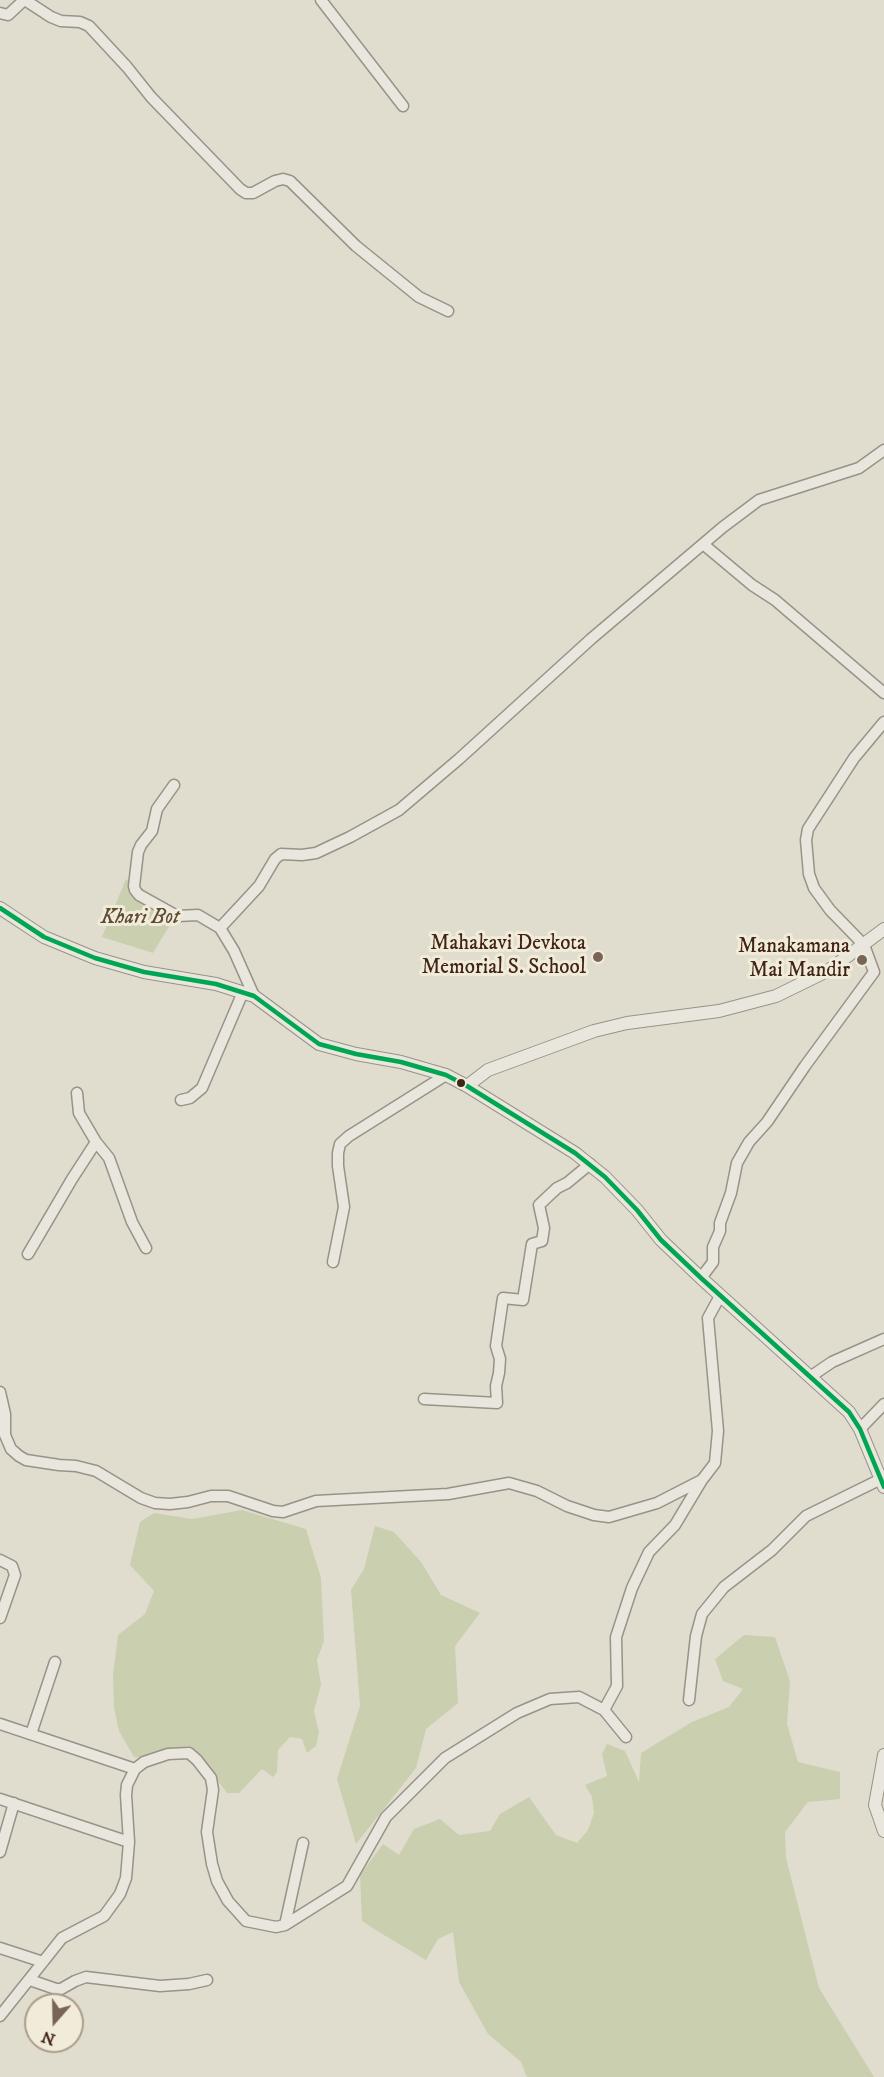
<!DOCTYPE html>
<style>
body{margin:0}
#map{position:relative;width:884px;height:2077px;overflow:hidden;background:#e1ddce;font-family:"IM FELL DW Pica",serif}
canvas{display:block}
.north{position:absolute;left:24px;top:1993px;width:60px;height:60px;box-sizing:border-box;background:#f1ecda;border:2px solid #ab9c8b;border-radius:50%;rotate:200deg;font-size:16px;font-weight:700;line-height:24px;text-align:center;color:#412415}
.north::after{content:'';display:block;margin:auto;width:21px;height:27px;background:#796556;clip-path:polygon(50% 0,100% 100%,50% 72%,0 100%)}
</style>
<div id="map">
<canvas width="884" height="2077"></canvas>
<div class="north">N</div>
</div>
<script>
const g = document.querySelector('canvas').getContext('2d');
g.lineJoin = 'round';
function fillPath(path, color) { g.fillStyle = color; g.fill(path, 'evenodd'); }
const shape = rows => new Path2D(rows.map(r => 'M' + r).join(''));
function strokePath(path, color, width, dash) { g.strokeStyle = color; g.lineWidth = width; g.lineCap = dash ? 'butt' : 'round'; g.setLineDash(dash || []); g.stroke(path); }
function drawText(font, color, halo, rows, align = 'center') {
  g.font = font + ' "IM FELL DW Pica",serif'; g.lineWidth = 6; g.setLineDash([]); g.textBaseline = 'middle'; g.strokeStyle = halo; g.fillStyle = color; for (const [text, x, y, turn = 0] of rows) {
    g.save(); g.translate(x, y); g.rotate((+turn || 0) * Math.PI / 180); g.textAlign = isNaN(turn) ? turn : align; if (halo) g.strokeText(text, 0, 0); g.fillText(text, 0, 0); g.restore();
  }
}
fillPath(shape([
 [126,879,179,910,153,953,102,937],
 [242,1510,306,1529,321,1578,324,1641,317,1660,321,1685,314,1711,319,1732,316,1746,307,1753,302,1739,290,1737,278,1750,277,1772,273,1777,262,1769,239,1793,227,1793,195,1750,188,1746,142,1758,134,1757,119,1731,114,1708,113,1675,118,1635,145,1614,154,1591,130,1565,140,1522,154,1513,192,1519],
 [375,1526,394,1532,421,1562,441,1595,480,1613,455,1646,458,1703,426,1729,416,1768,356,1844,337,1779,360,1706,351,1590,364,1569],
 [744,1635,775,1637,790,1681,787,1724,798,1762,840,1772,840,1799,808,1802,785,1832,786,1858,819,1988,874,2077,527,2077,521,2062,488,2034,459,1982,453,1932,438,1939,426,1960,379,1932,362,1921,360,1875,383,1844,399,1855,414,1829,440,1819,459,1835,490,1831,500,1814,529,1797,556,1835,577,1843,588,1830,594,1813,592,1797,585,1785,607,1776,602,1754,607,1744,625,1751,639,1782,641,1753,692,1722,729,1707,743,1689,723,1681,715,1659]
]), '#c9cfaf');
const minor = shape([
 [25,0,51,17,61,21,80,22,89,26,127,67,151,97,240,189,246,193,253,193,275,181,283,179,290,181,356,246,419,297,448,311],
 [321,0,403,106],
 [0,13,8,15,24,0],
 [703,544,752,585,775,600,884,693],
 [174,785,157,809,152,831,141,845,138,852,134,886,135,890,139,895,177,916,198,915,220,928,234,951,254,996],
 [220,928,259,886,275,859,281,854,302,855,316,853,350,837,399,810,459,759,591,639,723,527,759,500,859,468,884,450],
 [77,1093,79,1113,96,1142,109,1158,132,1222,146,1248],
 [181,1100,190,1098,202,1088,243,992],
 [28,1254,72,1179,96,1142],
 [333,1262,344,1207,338,1166,338,1153,340,1144,349,1136,446,1075],
 [701,1278,713,1262,713,1247,720,1231,720,1223,731,1193,737,1163,749,1142,767,1122,805,1066,874,972,864,945,830,910,814,888,809,874,806,840,808,829,854,758,884,722],
 [810,1377,832,1362,884,1339],
 [0,1392,5,1414,5,1435,11,1449,19,1456,26,1460,59,1465,76,1466,96,1471,141,1498,155,1503,170,1504,188,1502,211,1496,228,1496,273,1511,283,1512,316,1501,448,1494,509,1483,537,1491,567,1506,594,1515,609,1517,657,1503,702,1480],
 [424,1399,497,1403,496,1386,499,1373,500,1359,496,1346,503,1298,523,1300,532,1244,542,1241,544,1228,539,1205,557,1188,567,1183,590,1164],
 [860,1429,884,1404],
 [0,1560,12,1566,15,1575,0,1618],
 [689,1700,696,1636,702,1614,724,1587,772,1550,806,1516,881,1479],
 [604,1710,626,1737],
 [0,1724,135,1769],
 [31,1734,55,1662],
 [0,1799,129,1842],
 [0,1852,14,1803],
 [285,1925,303,1843],
 [0,1948,43,1962],
 [30,1980,56,1989,61,1989,75,1981,86,1977,160,1986,189,1984,207,1980],
 [0,2016,62,1938,104,1916,120,1894,126,1878,129,1842,126,1795,127,1785,135,1769,144,1762,168,1754,189,1753,197,1760,211,1778,213,1790,207,1832,212,1864,217,1881,228,1901,246,1921,276,1927,285,1925,347,1886,386,1817,445,1758,517,1713,550,1699,579,1697,604,1710,617,1686,616,1637,632,1588,649,1552,675,1525,702,1480,715,1463,718,1431,708,1318,720,1296]
]);
const tertiary = shape([
 [0,908,44,937,95,958,144,972,216,984,254,996,319,1044,356,1054,401,1062,446,1075,467,1086,575,1153,605,1177,637,1210,661,1240,701,1278,849,1412,860,1429,884,1487],
 [467,1086,488,1070,594,1031,627,1023,719,1011,776,996,829,970,884,929],
 [884,1755,875,1805,884,1831]
]);
strokePath(minor, '#989288', 13);
strokePath(tertiary, '#989288', 14);
strokePath(minor, '#e9e6de', 10);
strokePath(tertiary, '#e9e6de', 12);
strokePath(shape([
 [0,908,44,937,95,958,144,972,216,984,254,996,319,1044,356,1054,401,1062,446,1075,467,1086,575,1153,605,1177,637,1210,661,1240,701,1278,849,1412,860,1429,884,1487]
]), '#00a651', 4.5);
for (const [x, y, r, color] of [
 [598,957,6,"#796556"],
 [862,960,6,"#796556"],
 [461,1083,5,"#412415"]
]) { const dot = new Path2D(); dot.arc(x, y, r, 0, 2 * Math.PI); g.fillStyle = color; g.fill(dot); strokePath(dot, '#f1ecda', 2); }
drawText('italic 21px', '#5e4c35', '#f1ecda', [
 ["Khari Bot",140,919]
]);
drawText('21px', '#412415', '#f1ecda', [
 ["Mahakavi Devkota",586,945],
 ["Memorial S. School",586,969],
 ["Manakamana",850,948],
 ["Mai Mandir",850,972]
], 'right');
</script>
